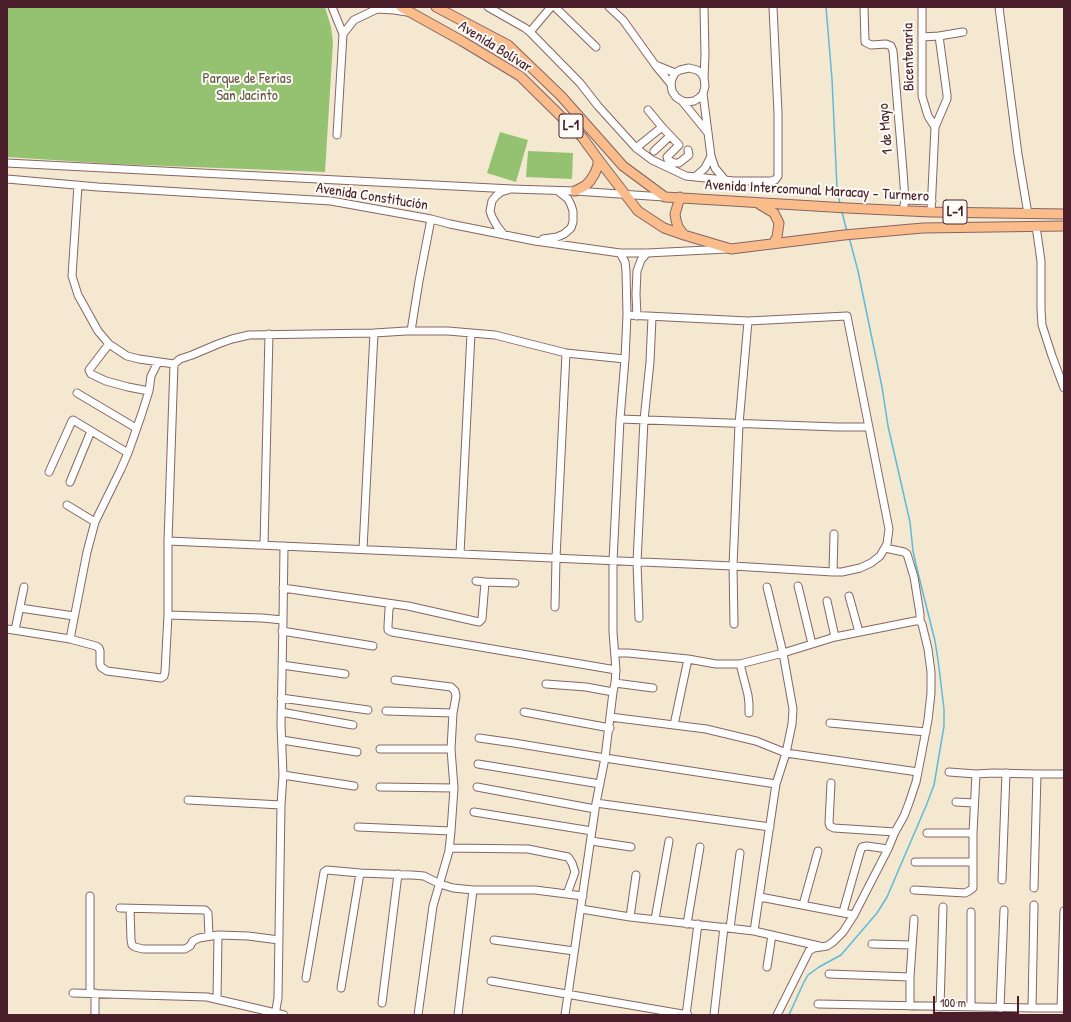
<!DOCTYPE html>
<meta charset="utf-8">
<style>
body{margin:0}
#map{position:relative;width:1071px;height:1022px;overflow:hidden;background:#f4e8d0;font-family:"Patrick Hand",sans-serif}
canvas{display:block}
.frame{position:absolute;inset:0;border:8px solid #4a1f2b;pointer-events:none}
.scale{position:absolute;left:933px;top:996px;width:86px;height:18px;box-sizing:border-box;border:2px solid #4a1f2b;border-top:0;padding-left:5px;font-size:12px;line-height:14px;white-space:nowrap;color:#4a1f2b;-webkit-text-stroke:3px #fdfcf7;paint-order:stroke}
</style>
<div id="map">
<canvas width="1071" height="1022"></canvas>
<div class="frame"></div>
<div class="scale">100 m</div>
</div>
<script>
const g = document.querySelector('canvas').getContext('2d');
g.lineJoin = 'round';
function fillPath(path, color) { g.fillStyle = color; g.fill(path, 'evenodd'); }
const shape = rows => new Path2D(rows.map(r => 'M' + r).join(''));
function strokePath(path, color, width, dash) { g.strokeStyle = color; g.lineWidth = width; g.lineCap = dash ? 'butt' : 'round'; g.setLineDash(dash || []); g.stroke(path); }
function drawText(font, color, halo, rows, align = 'center') {
  g.font = font + ' "Patrick Hand",sans-serif'; g.lineWidth = 4; g.setLineDash([]); g.textBaseline = 'middle'; g.strokeStyle = halo; g.fillStyle = color; for (const [text, x, y, turn = 0] of rows) {
    g.save(); g.translate(x, y); g.rotate((+turn || 0) * Math.PI / 180); g.textAlign = isNaN(turn) ? turn : align; if (halo) g.strokeText(text, 0, 0); g.fillText(text, 0, 0); g.restore();
  }
}
fillPath(shape([
 [7,7,325,7,331,27,333,42,325,172,114,164,7,157],
 [500,132,528,140,516,182,487,173],
 [528,151,573,153,572,179,526,177]
]), '#94c271');
strokePath(shape([
 [826,7,832,79,837,188,840,204],
 [842,212,847,232],
 [789,1015,803,984,808,975,819,967,841,955,877,913,887,897,926,806,934,785,944,726,944,709,938,660,935,641,918,573,913,551,910,522,888,426,882,387,858,271,849,237]
]), '#5dbadb', 1.5);
const minor = shape([
 [332,7,343,34,337,135],
 [488,7,525,28,530,32,580,83,598,106,636,148,652,160,686,176,734,181,771,181,775,180,778,176,778,113,773,7],
 [555,7,596,47],
 [609,7,623,20,656,66,671,84],
 [704,7,705,55,704,78,705,86,703,94,699,98,694,101,687,102,682,101,676,97,672,91,671,84,672,79,675,73,680,70,689,68,697,70,701,73,704,78],
 [864,7,865,42,871,45,886,44,891,46,893,51,903,171,905,200,903,211],
 [922,7,922,96,928,116,935,127],
 [999,7,1018,154,1028,214],
 [530,32,551,7],
 [343,34,354,20,377,9,394,10,407,12],
 [939,36,963,32],
 [922,37,939,36,947,95,947,99,935,127,931,212],
 [658,66,675,73],
 [682,101,708,133],
 [662,127,679,145,667,157,668,160,674,163,679,163,689,155,688,150],
 [636,148,662,127,648,110],
 [654,151,670,136],
 [711,156,715,168,725,180],
 [7,163,512,189,575,191,664,197],
 [696,176,705,168,711,156,703,94],
 [7,179,98,187,331,201,431,219,450,224,535,241,620,253,647,253,727,249],
 [78,185,72,276,78,295,98,331,109,344,127,356,139,359,174,364,180,359,192,355,218,344,232,339,249,335,374,333,406,331,448,331,495,335,566,353,625,359,627,315,626,271,625,262,620,253],
 [905,200,932,201],
 [1036,226,1041,261,1041,309,1042,325,1052,356,1064,388],
 [504,235,497,226,492,217,490,211,492,201,496,196,501,192,508,190],
 [543,239,557,237,564,234,571,228,573,222,573,211,571,205,568,199,558,191],
 [637,316,636,294,637,271,641,260,647,253],
 [411,331,419,281,431,219],
 [109,344,89,370,91,374,106,381,128,387,149,391],
 [77,393,136,428],
 [620,419,837,427,869,427],
 [49,472,72,421,73,420,128,453],
 [70,482,91,431],
 [67,505,95,522],
 [168,541,733,566,833,572,842,572,860,568,871,563,880,556,887,544,889,529,847,316,748,321,627,315],
 [264,545,269,334],
 [885,548,904,552,907,554,914,577,920,614,920,621],
 [363,549,374,333],
 [460,554,471,333],
 [833,572,834,534],
 [485,582,515,583],
 [798,586,812,644],
 [283,588,408,606,479,622,482,619,485,582,476,581],
 [849,596,859,632],
 [827,601,835,637],
 [391,604,389,609,388,626,388,630,392,632,616,670],
 [555,607,556,558,566,353],
 [20,608,74,616],
 [168,615,262,618,283,620,281,725,283,775,281,805,278,998,275,1015],
 [639,618,637,562,644,420,650,362,652,317],
 [283,620,284,546],
 [734,624,733,566,739,424,748,321],
 [7,629,70,639,96,646,99,648,100,651,100,664,101,667,107,671,161,678,164,676,165,672,168,615,168,541,174,364],
 [15,630,24,587],
 [282,631,373,646],
 [70,639,87,552,95,522,121,469,128,453,141,416,149,391,151,376,158,362],
 [615,653,628,653,688,659,716,664,740,664,783,653,835,637,915,621,920,621,922,624,928,649,931,672,931,693,928,720,918,772,916,782,909,803,904,816,895,832,888,849,854,915,843,932,833,942,827,946,814,948,809,951,777,1015],
 [740,664,748,695,749,704,749,713],
 [282,665,345,674],
 [395,680,451,687,455,691,456,696,453,713,451,749,454,788,451,831,449,851,433,906,418,1015],
 [615,683,653,688],
 [546,684,586,687,613,692],
 [281,698,368,710],
 [386,711,453,713],
 [281,712,353,725],
 [524,712,610,728],
 [610,717,706,729,756,741,786,753,918,772],
 [830,723,926,732],
 [674,725,688,659],
 [479,738,514,743,605,758,776,784],
 [282,740,357,752],
 [380,749,451,749],
 [478,764,600,784],
 [949,772,976,774],
 [283,775,354,786],
 [831,783,829,823,830,826,834,828,895,832],
 [380,787,454,788],
 [477,787,595,809],
 [188,800,281,805],
 [956,802,974,803],
 [596,803,770,827],
 [474,812,592,831],
 [358,827,451,831],
 [927,833,973,833],
 [591,841,631,847],
 [449,848,528,849,568,857,572,863,575,872,567,894],
 [915,862,972,862],
 [1002,880,1006,773],
 [1034,888,1037,774],
 [914,890,965,893,969,891,973,888,973,833,976,774,993,773,1037,774,1064,774],
 [760,897,854,915],
 [803,905,818,851],
 [120,908,205,910,208,913,209,936],
 [130,909,131,940,132,945,135,947,143,949,185,949,190,946,193,941,199,938,218,935,248,936,279,940],
 [581,909,630,917,754,931,819,946],
 [843,912,860,852,862,847,867,846,888,849],
 [630,917,636,875],
 [655,919,669,841],
 [687,924,700,847],
 [730,928,740,853],
 [754,931,776,784,786,753,792,724,793,709,783,653,767,587],
 [494,940,574,951],
 [872,944,912,945],
 [767,967,772,935],
 [829,974,910,977],
 [306,978,324,872,327,870,360,873,412,875,424,876,440,884,453,888,473,890,535,890,583,896],
 [491,981,688,1015],
 [341,988,360,873],
 [73,993,207,997,284,1015],
 [90,993,90,896],
 [217,999,218,935],
 [382,1003,398,874],
 [818,1004,1032,1008,1064,1008],
 [910,1006,910,977,914,919],
 [940,1007,943,907],
 [971,1007,971,912],
 [1000,1008,1004,910],
 [1032,1008,1034,905],
 [1061,1008,1064,911],
 [95,1015,95,993],
 [458,1015,473,890],
 [565,1015,596,803,605,758,613,692,615,683,616,670,613,632,613,561,620,419,625,359],
 [686,1015,698,924],
 [714,1015,724,927]
]);
const major = shape([
 [401,7,462,41,520,76,582,137,598,159,638,211,664,228,684,235,731,249,844,235,923,228,1064,226],
 [436,7,508,45,561,96,623,166,665,197,847,208,931,212,1064,214],
 [575,191,585,186,590,181,595,173,598,165,598,159],
 [680,197,675,214,676,220,678,227,684,235],
 [759,204,774,213,779,223,777,237,773,244]
]);
strokePath(minor, '#866565', 9);
strokePath(major, '#866565', 11);
strokePath(minor, '#fff', 7);
strokePath(major, '#fabc8b', 9);
for (const [x, y, w] of [
 [571,126,24],
 [955,212,24]
]) { const box = new Path2D(); box.roundRect(x - w / 2, y - 12, w, 24, 3); g.fillStyle = '#fdfcf7'; g.fill(box); strokePath(box, '#4a1f2b', 1); }
drawText('bold 14px', '#4a1f2b', null, [
 ["L-1",571,126],
 ["L-1",955,212]
]);
drawText('15px', '#4a1f2b', '#fdfcf7', [
 ["Avenida Bolívar",495,47,32],
 ["Bicentenaria",909,57,-91],
 ["1 de Mayo",886,129,-95],
 ["Avenida Intercomunal Maracay - Turmero",817,191,3],
 ["Avenida Constitución",372,197,9]
]);
drawText('15px', '#645844', '#fdfcf7', [
 ["Parque de Ferias",247,79],
 ["San Jacinto",247,96]
]);
</script>
